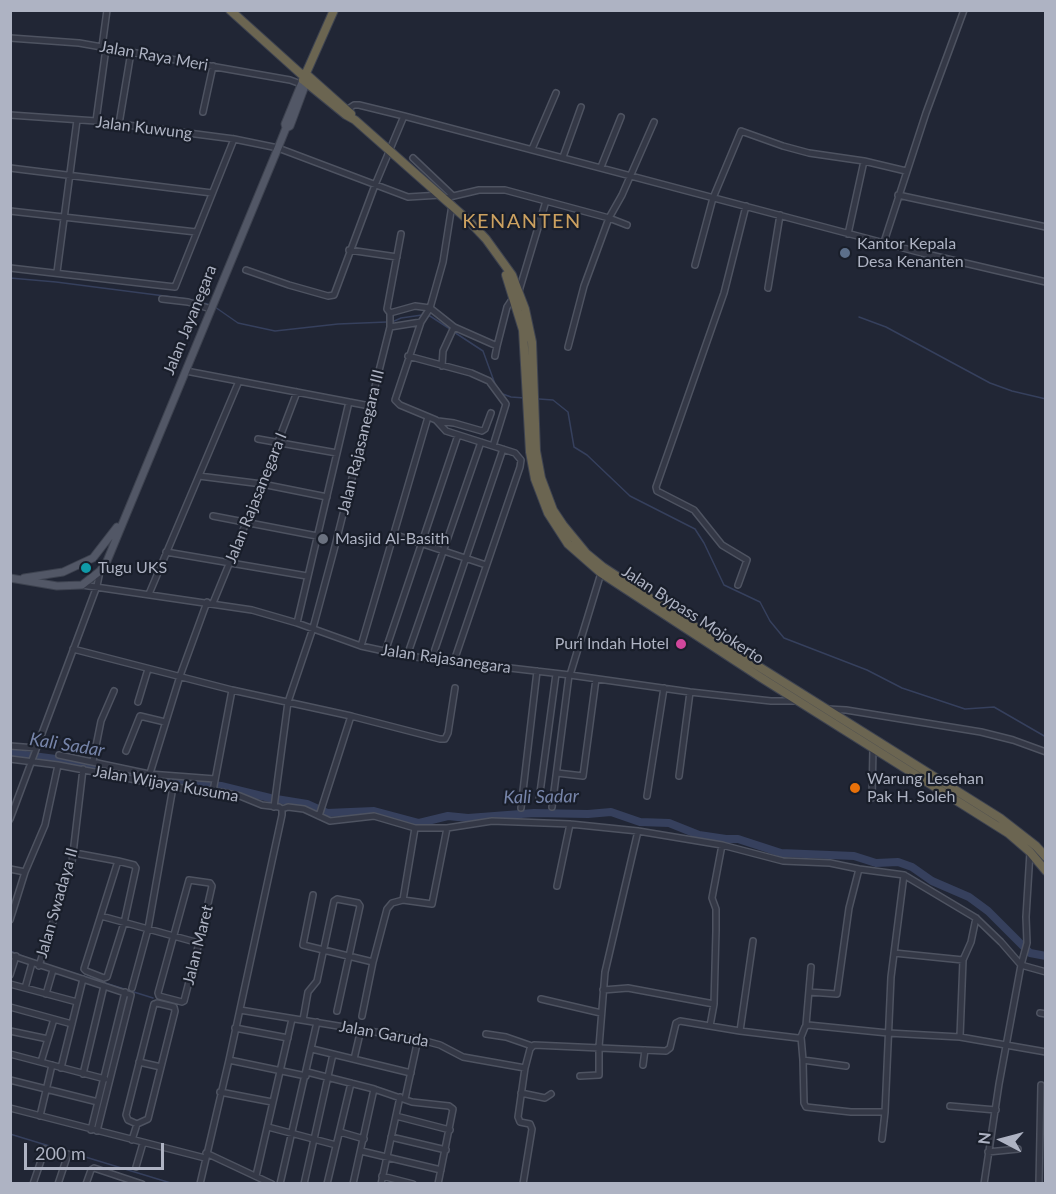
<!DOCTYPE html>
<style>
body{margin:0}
#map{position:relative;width:1056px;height:1194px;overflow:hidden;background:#212635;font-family:Lato,sans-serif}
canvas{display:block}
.frame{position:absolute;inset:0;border:12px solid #aeb3c3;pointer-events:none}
.north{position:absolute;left:972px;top:1110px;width:60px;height:60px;-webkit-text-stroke:4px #191e2a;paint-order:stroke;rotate:276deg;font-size:16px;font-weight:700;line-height:24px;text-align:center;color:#aeb3c3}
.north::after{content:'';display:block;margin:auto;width:21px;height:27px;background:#aeb3c3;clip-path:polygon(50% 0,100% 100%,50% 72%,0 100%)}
.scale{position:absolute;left:24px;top:1143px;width:140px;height:27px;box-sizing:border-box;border:3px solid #aeb3c3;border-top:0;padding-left:8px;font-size:18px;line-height:21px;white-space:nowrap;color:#aeb3c3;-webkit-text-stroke:4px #191e2a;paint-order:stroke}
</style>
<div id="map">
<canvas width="1056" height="1194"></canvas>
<div class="frame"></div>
<div class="north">N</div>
<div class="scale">200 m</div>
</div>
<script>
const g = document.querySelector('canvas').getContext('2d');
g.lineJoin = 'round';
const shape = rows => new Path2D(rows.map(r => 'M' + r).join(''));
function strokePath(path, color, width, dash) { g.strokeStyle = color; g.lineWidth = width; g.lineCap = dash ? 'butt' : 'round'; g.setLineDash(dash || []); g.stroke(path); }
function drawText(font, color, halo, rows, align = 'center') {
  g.font = font + ' Lato,sans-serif'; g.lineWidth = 4.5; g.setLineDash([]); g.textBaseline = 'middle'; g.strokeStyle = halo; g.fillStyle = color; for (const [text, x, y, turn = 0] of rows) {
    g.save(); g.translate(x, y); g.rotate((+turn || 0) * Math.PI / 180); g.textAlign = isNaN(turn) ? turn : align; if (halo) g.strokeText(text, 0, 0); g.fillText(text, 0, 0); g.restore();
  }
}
strokePath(shape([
 [10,278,56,282,188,299,211,305],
 [215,307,238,323,275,331,338,324,387,322],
 [426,316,430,316,450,329],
 [859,317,886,327,990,383,1012,391,1046,399],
 [392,322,401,318,422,315],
 [454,332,483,351,495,384],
 [500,393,511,397,525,398],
 [539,399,553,400,568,412,574,447,587,455,630,496,695,529,704,543,724,585,760,602,770,621,784,638,867,670,902,688,965,709,994,707,1046,737],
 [10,951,35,961],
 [48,965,153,998],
 [10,1134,174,1184]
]), '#36405d', 1.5);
strokePath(shape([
 [10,753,71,761,159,779,221,786,270,798,307,804,327,813,374,811,419,823,448,816,468,818,534,813,588,814,611,812,640,822,669,823,699,835,726,839,738,839,781,853,854,856,876,863,898,862,912,867,932,881,969,897,988,911,1030,953,1046,956]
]), '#36405d', 8);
const minor = shape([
 [10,38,79,43,290,80,301,84],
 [102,47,107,10],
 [348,109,354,105,359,105,404,116,922,253,1046,282],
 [203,112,213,66],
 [10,115,96,121,234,139,278,148,408,197,441,195],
 [96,121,106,48],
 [119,124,131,52],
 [532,149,556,93],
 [563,157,581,107],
 [413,158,452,195],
 [601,167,621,117],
 [10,168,212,193],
 [898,195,1046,227],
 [445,198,479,190,505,190,609,218,622,195,654,122],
 [452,205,443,262,430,308,421,322,395,400,400,405,436,420,446,431,515,453,521,460,520,467,454,661],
 [10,211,196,232],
 [848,234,864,161],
 [884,242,926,113,964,10],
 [349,250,397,257],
 [695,265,713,198,741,131,783,146,809,153,864,161,906,171],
 [10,268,175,287,234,139],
 [246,270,289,285,328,296,334,295,375,185,404,116],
 [57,272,77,120],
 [768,288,780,215],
 [519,291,546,201],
 [162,299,188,302,211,309],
 [390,313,387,309,401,234],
 [390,327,421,322],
 [568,347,584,286,609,218,627,225],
 [408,356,471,373,489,381,506,404,493,446],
 [495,356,497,346],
 [442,366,443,351,454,327],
 [186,371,370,406],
 [438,421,454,423,482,431,485,429,491,413],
 [258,439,337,453],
 [199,476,262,484,327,497],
 [213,516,317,536],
 [393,534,486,565],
 [166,552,307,576],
 [82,585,252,610,297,623,361,646,407,656,570,675,690,692,771,701,798,701],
 [738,585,747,560,722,545,694,510,657,491,656,487,724,293,746,206],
 [149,594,239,381],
 [213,603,262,484,297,392],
 [297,623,349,402],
 [361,646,428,417],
 [73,649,232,690,351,716,319,816],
 [385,652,458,435],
 [407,656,481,442],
 [432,658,503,449],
 [570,675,601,573],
 [138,702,148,669],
 [827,709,846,710,981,732,1013,740,1046,752],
 [351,716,440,739,445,739,448,733,455,688],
 [10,746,36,748],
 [126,751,140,716,165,722],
 [59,755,149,774,215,779],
 [10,759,58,765,173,787,221,792,240,796,262,805,279,807,282,809,282,815,229,1060,200,1184],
 [93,761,101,721,114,691],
 [557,773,583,776,596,679],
 [679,776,690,692],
 [147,783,180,676,207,602],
 [213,791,232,690],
 [647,796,664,688],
 [872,798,873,748],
 [539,800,556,674],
 [274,807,288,702,313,628,334,550,390,327,390,313,415,306,430,308,454,327,497,346,507,307,513,298],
 [552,807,569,675],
 [521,808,537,671],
 [282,809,288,807,304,809,330,821,374,816,415,828,447,828,492,821,570,824,638,831,722,845,783,861,830,863,859,869,904,875,976,918,1001,942,1021,965,999,1084,984,1184],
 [10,819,97,586,100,571],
 [1030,852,1026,917,1027,943,1021,965,1046,972],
 [80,854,118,861,134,865,136,868,124,923,107,977,104,978,86,971,84,969,118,861],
 [10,869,25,872],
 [189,880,210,883,212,886,199,943,184,1001,182,1002,159,996,158,993,189,880],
 [557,886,570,824],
 [313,895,303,945,373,962],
 [403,900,432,904,447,828],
 [101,916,199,943],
 [10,920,25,872,45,825,58,765],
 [894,953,963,960],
 [10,955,131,995,97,1131],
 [39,966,72,862,83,769],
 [10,975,16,956],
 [10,984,77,1002],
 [25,988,32,963],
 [132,988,148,929,173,787],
 [603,990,628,988,714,1004],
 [809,992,837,994,849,908,859,869],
 [46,994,53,970],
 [541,999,601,1013],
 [157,1003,174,1007,175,1011,148,1119,137,1124,128,1120,126,1115,154,1004,157,1003],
 [10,1007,72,1024],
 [240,1010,418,1039,440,1045,463,1057,525,1068],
 [1040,1013,1046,1014],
 [362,1016,373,962,387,909,392,903,403,900,415,828],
 [303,1020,308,992,317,981,334,901,337,899,358,903,360,906,337,1011],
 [806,1025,811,967],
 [710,1026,714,1004,716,931,716,909,712,898,722,845],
 [235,1028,288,1038],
 [10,1031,48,1039],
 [740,1031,753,941],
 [486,1034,506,1037,532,1046],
 [801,1037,803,1060,846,1066],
 [960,1037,963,960,971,942,976,918],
 [312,1049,411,1073],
 [10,1054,105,1079],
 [354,1059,361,1029],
 [229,1060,306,1076],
 [803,1060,804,1103,806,1107,851,1112,885,1112],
 [41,1062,54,1019],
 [139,1062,161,1067],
 [643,1065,645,1050],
 [61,1068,83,979],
 [307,1072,374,1089,412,1102,449,1106,453,1109,438,1184],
 [83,1074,104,986],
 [580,1076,599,1075,599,1047,605,972,638,831],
 [10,1080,98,1102],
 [220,1092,272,1102],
 [521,1093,545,1098,551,1094],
 [405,1099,418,1039],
 [950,1106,996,1110],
 [10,1108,205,1158],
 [40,1116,52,1065],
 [396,1116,450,1130],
 [268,1127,336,1145],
 [91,1130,125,992],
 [340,1132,364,1139],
 [391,1137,446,1150],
 [882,1139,885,1112,891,977,904,875],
 [132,1140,137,1124],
 [361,1151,441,1170],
 [988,1152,1018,1149],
 [206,1153,272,1184],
 [136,1167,143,1143],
 [256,1176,292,1019],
 [382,1176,413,1184],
 [33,1184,45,1149],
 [58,1184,68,1154],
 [86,1184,91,1170,94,1168,142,1184],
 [280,1184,317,1022],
 [304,1184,333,1054],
 [327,1184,351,1083],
 [353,1184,374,1089],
 [381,1184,400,1097],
 [523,1184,532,1129,530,1124,520,1122,518,1117,525,1068,530,1049,534,1045,666,1051,670,1048,676,1023,680,1021,740,1031,798,1038,801,1037,805,1027,808,1025,888,1033,960,1037,1046,1052],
 [1039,1184,1041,1085]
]);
const major = shape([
 [286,128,285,124,303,80],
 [10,578,57,586,82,585,100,571,107,561,278,148,286,128,290,126,306,83],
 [24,578,63,572,93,558,117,527]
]);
const highway = shape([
 [230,10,301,74],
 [305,73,351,114],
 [303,80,346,115,355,120,468,220,486,239,512,275,525,309,532,342,536,451,541,478,553,510,563,525,586,553,603,567,667,609,1000,818,1036,846,1046,857],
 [303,80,334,10],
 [506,275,523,330,530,452,535,479,548,513,568,544,601,573,760,677,1008,833,1030,852,1046,871]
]);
strokePath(minor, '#4e5361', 8);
strokePath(major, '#3d424f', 9);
strokePath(highway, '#3e4350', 10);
strokePath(minor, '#343846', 5);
strokePath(major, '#525766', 7);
strokePath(highway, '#6b6551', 8);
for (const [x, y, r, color] of [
 [845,253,6,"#5c6f8a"],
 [323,539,6,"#6b7280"],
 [86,568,6,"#0f9aa8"],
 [681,644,6,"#d1479c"],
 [855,788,6,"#e8710a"]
]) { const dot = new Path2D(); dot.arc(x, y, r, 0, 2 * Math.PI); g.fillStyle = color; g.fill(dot); strokePath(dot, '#191e2a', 2); }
drawText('16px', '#aeb3c3', '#191e2a', [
 ["Jalan Raya Meri",154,56,10],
 ["Jalan Kuwung",144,128,7],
 ["Jalan Jayanegara",190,320,-68],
 ["Jalan Rajasanegara III",361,442,-76],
 ["Jalan Rajasanegara I",256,498,-68],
 ["Jalan Bypass Mojokerto",693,615,33],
 ["Jalan Rajasanegara",446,659,8],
 ["Jalan Wijaya Kusuma",166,784,10],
 ["Jalan Swadaya II",57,903,-74],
 ["Jalan Maret",198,945,-76],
 ["Jalan Garuda",384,1034,10]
]);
drawText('16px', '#aeb3c3', '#191e2a', [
 ["Kantor Kepala",857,244],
 ["Desa Kenanten",857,262],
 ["Masjid Al-Basith",335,539],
 ["Tugu UKS",98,568],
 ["Puri Indah Hotel",669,644,"right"],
 ["Warung Lesehan",867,779],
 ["Pak H. Soleh",867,797]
], 'left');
drawText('italic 18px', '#7785aa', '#191e2a', [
 ["Kali Sadar",67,745,9],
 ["Kali Sadar",541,797,-1]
]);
g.letterSpacing = '1.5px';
drawText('20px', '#cca160', '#191e2a', [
 ["KENANTEN",522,222]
]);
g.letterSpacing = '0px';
</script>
